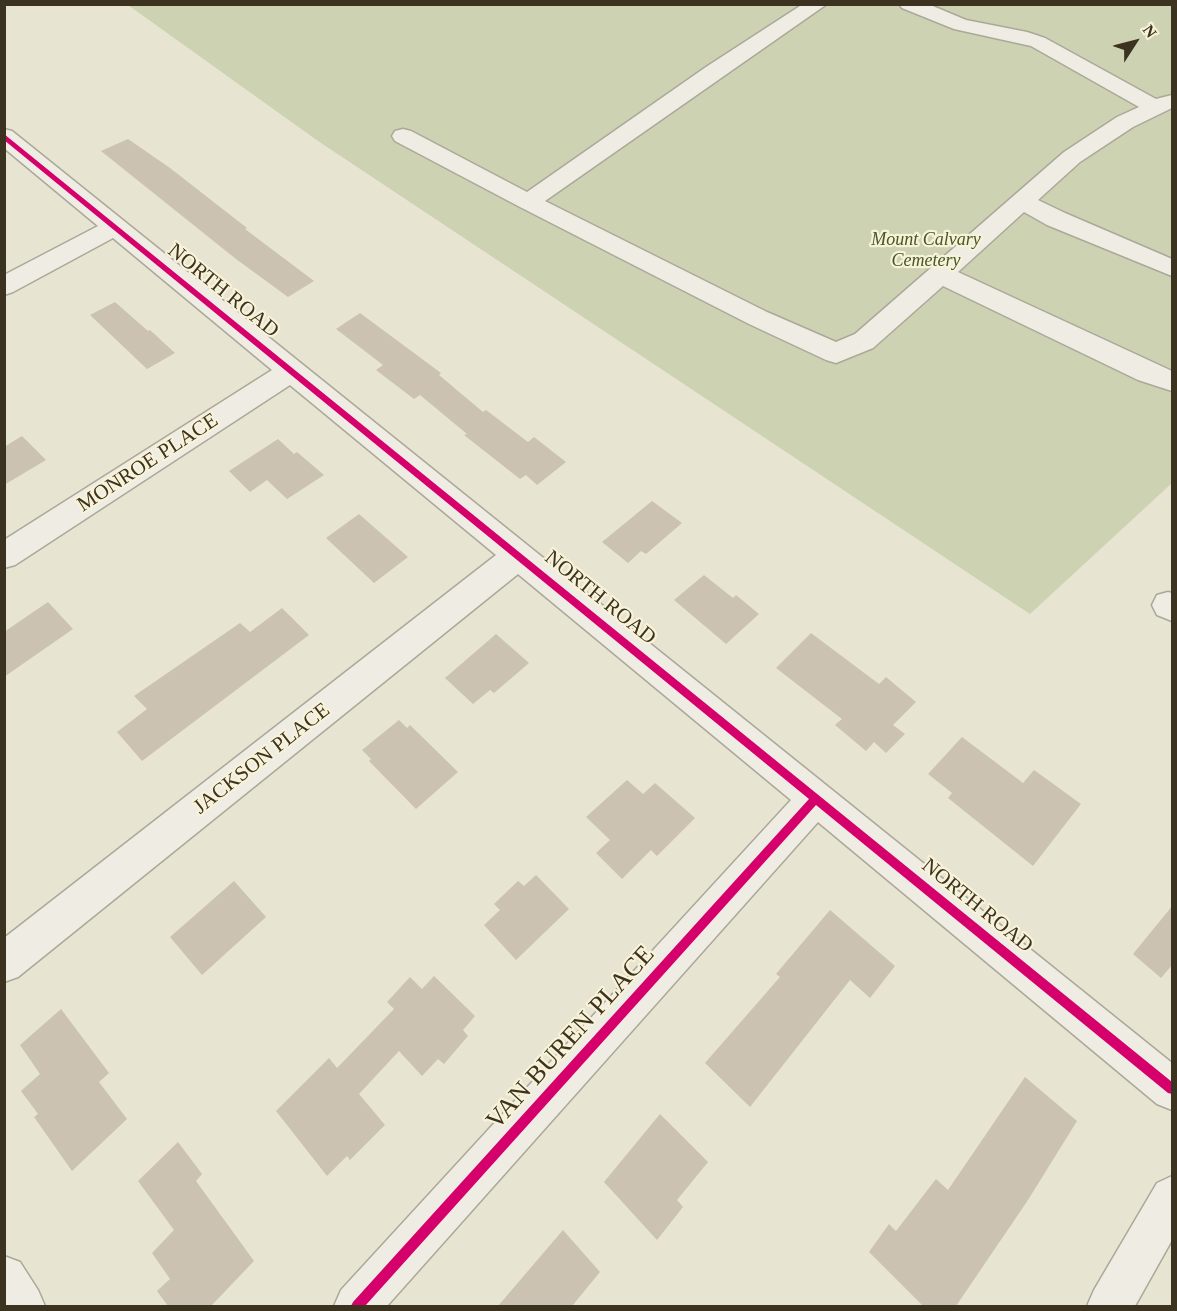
<!DOCTYPE html>
<style>
body{margin:0}
#map{position:relative;width:1177px;height:1311px;overflow:hidden;background:#e7e4d1;font-family:"Times New Roman",serif}
canvas{display:block}
.frame{position:absolute;inset:0;border:6px solid #3c3220;pointer-events:none}
.north{position:absolute;left:1105px;top:12px;width:60px;height:60px;-webkit-text-stroke:4px #f7f2d8;paint-order:stroke;rotate:54deg;font-size:16px;font-weight:700;line-height:24px;text-align:center;color:#3c3220}
.north::after{content:'';display:block;margin:auto;width:21px;height:27px;background:#3c3220;clip-path:polygon(50% 0,100% 100%,50% 72%,0 100%)}
</style>
<div id="map">
<canvas width="1177" height="1311"></canvas>
<div class="frame"></div>
<div class="north">N</div>
</div>
<script>
const g = document.querySelector('canvas').getContext('2d');
g.lineJoin = 'round';
function fillPath(path, color) { g.fillStyle = color; g.fill(path, 'evenodd'); }
const shape = rows => new Path2D(rows.map(r => 'M' + r).join(''));
function strokePath(path, color, width, dash) { g.strokeStyle = color; g.lineWidth = width; g.lineCap = dash ? 'butt' : 'round'; g.setLineDash(dash || []); g.stroke(path); }
function drawText(font, color, halo, rows, align = 'center') {
  g.font = font + ' "Times New Roman",serif'; g.lineWidth = 4.5; g.setLineDash([]); g.textBaseline = 'middle'; g.strokeStyle = halo; g.fillStyle = color; for (const [text, x, y, turn = 0] of rows) {
    g.save(); g.translate(x, y); g.rotate((+turn || 0) * Math.PI / 180); g.textAlign = isNaN(turn) ? turn : align; if (halo) g.strokeText(text, 0, 0); g.fillText(text, 0, 0); g.restore();
  }
}
fillPath(shape([
 [128,5,1172,5,1172,483,1030,614,318,141]
]), '#cdd2b3');
fillPath(shape([
 [128,139,170,168,247,228,245,229,314,281,288,297,236,259,101,151],
 [115,302,148,331,150,330,175,353,147,369,90,315],
 [360,313,441,373,439,375,483,412,486,410,528,442,534,437,566,462,537,485,526,475,520,479,464,435,467,434,420,395,414,399,376,370,383,365,336,329],
 [22,436,46,460,4,485,4,447],
 [278,439,294,454,297,452,324,475,287,499,267,480,250,492,229,471],
 [652,501,682,523,646,554,641,551,628,563,602,542],
 [359,514,408,557,374,583,326,538],
 [704,575,733,598,736,595,759,614,726,644,674,600],
 [48,602,73,629,4,677,4,632],
 [282,608,309,635,142,761,117,732,147,709,134,696,240,623,250,632],
 [811,633,879,684,886,677,916,702,893,725,905,734,886,753,874,742,866,751,835,725,842,719,776,668],
 [496,634,529,663,494,693,490,690,473,704,445,678],
 [399,720,407,728,410,725,458,772,416,809,369,761,371,759,362,750],
 [962,737,1023,783,1034,770,1081,804,1033,866,948,798,952,793,928,774],
 [627,780,643,794,655,783,695,818,657,856,651,850,622,879,596,853,610,840,586,817],
 [536,875,569,909,516,960,484,925,500,910,494,904,518,881,524,886],
 [234,881,266,917,202,975,170,937],
 [1173,905,1173,964,1161,978,1133,954],
 [830,910,895,966,870,998,850,980,750,1107,705,1063,780,977,776,974],
 [434,976,475,1016,463,1030,468,1036,444,1064,438,1059,422,1076,399,1051,359,1094,385,1125,350,1160,347,1156,327,1176,276,1111,329,1058,337,1068,394,1009,387,1002,410,977,422,989],
 [61,1009,109,1073,99,1082,127,1119,72,1171,34,1117,38,1114,21,1091,40,1074,20,1045],
 [1025,1077,1077,1121,1028,1200,956,1306,923,1306,869,1252,889,1224,896,1231,936,1179,948,1190],
 [660,1114,708,1162,677,1200,683,1207,657,1240,604,1182],
 [178,1142,202,1174,196,1181,254,1261,211,1306,168,1306,157,1291,170,1279,152,1253,174,1230,138,1181],
 [563,1230,600,1272,572,1306,498,1306]
]), '#cbc2b1');
const minor = shape([
 [803,4,827,4,545,201,767,312,836,342,855,334,1064,152,1117,117,1139,107,1031,46,954,29,902,8,899,4,928,4,966,20,1027,32,1045,38,1156,99,1172,95,1172,108,1133,127,1080,162,1038,200,1065,213,1172,259,1172,276,1047,225,1024,212,958,272,1172,371,1172,391,1138,380,943,286,873,348,836,363,826,360,749,324,520,207,395,141,392,136,395,131,403,129,411,131,527,192,706,67,803,4],
 [4,129,12,131,1172,1063,1172,1110,1157,1104,818,822,387,1306,334,1306,341,1290,791,800,518,574,18,977,4,982,4,938,496,555,290,385,15,565,4,568,4,540,272,370,113,238,13,292,4,295,4,275,98,226,4,148,4,129],
 [1168,592,1172,593,1172,621,1157,615,1152,605,1157,595,1168,592],
 [1172,1176,1172,1240,1135,1306,1087,1306,1094,1290,1157,1183,1172,1176],
 [4,1256,20,1262,38,1290,45,1306,4,1306,4,1256]
]);
strokePath(minor, '#aca899', 3);
fillPath(minor, '#efece3');
fillPath(shape([
 [4,134,1172,1082,1172,1094,1168,1093,816,805,365,1306,351,1306,353,1302,809,799,4,140,4,134]
]), '#d6006c');
drawText('italic 18px', '#455926', '#f7f2d8', [
 ["Mount Calvary",926,240],
 ["Cemetery",926,261]
]);
drawText('21px', '#3c3220', '#f7f2d8', [
 ["NORTH ROAD",223,291,39],
 ["MONROE PLACE",148,463,-33],
 ["NORTH ROAD",600,598,39],
 ["JACKSON PLACE",262,759,-38],
 ["NORTH ROAD",977,906,39]
]);
drawText('26px', '#3c3220', '#f7f2d8', [
 ["VAN BUREN PLACE",571,1038,-48]
]);
</script>
